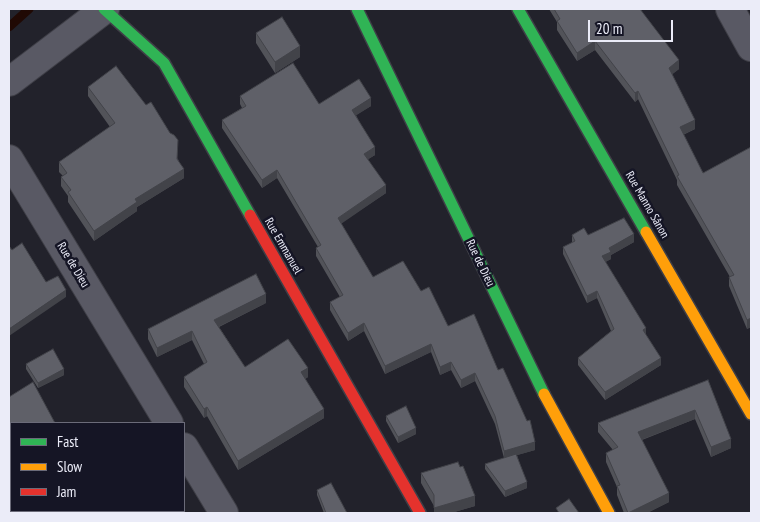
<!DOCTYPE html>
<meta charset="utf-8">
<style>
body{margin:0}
#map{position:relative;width:760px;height:522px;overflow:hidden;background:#22222b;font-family:"PT Sans Narrow",sans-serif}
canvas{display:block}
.frame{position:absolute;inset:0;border:10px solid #ebecf8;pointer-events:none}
.legend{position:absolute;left:10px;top:422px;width:175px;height:90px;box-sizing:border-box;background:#151525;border:1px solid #6b6b79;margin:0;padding:6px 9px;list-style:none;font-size:15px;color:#ebecf8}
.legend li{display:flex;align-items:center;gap:10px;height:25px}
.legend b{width:25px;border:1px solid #6b6b79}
.scale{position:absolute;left:588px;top:20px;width:85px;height:22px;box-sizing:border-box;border:2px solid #ebecf8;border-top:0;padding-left:6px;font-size:15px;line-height:18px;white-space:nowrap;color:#ebecf8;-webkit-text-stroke:4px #151525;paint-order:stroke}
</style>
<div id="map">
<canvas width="760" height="522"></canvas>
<div class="frame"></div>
<ul class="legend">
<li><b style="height:6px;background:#30b455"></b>Fast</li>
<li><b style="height:6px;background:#ff9f0a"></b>Slow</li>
<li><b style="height:6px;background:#e5322d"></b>Jam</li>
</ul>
<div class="scale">20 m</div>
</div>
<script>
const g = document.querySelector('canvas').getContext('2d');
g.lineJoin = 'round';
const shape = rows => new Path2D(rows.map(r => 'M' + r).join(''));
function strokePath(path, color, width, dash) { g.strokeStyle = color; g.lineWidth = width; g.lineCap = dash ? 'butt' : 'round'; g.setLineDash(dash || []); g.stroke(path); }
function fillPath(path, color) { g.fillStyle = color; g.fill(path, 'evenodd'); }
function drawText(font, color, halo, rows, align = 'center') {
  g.font = font + ' "PT Sans Narrow",sans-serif'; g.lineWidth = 5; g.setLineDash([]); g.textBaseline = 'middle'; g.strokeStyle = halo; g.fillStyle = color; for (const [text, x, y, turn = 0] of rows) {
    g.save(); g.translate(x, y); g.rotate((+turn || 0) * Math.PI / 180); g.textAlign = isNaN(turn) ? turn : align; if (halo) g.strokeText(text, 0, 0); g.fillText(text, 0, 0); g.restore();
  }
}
strokePath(shape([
 [9,27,29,9]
]), '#200904', 9);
const street = shape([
 [730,9,751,47],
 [9,82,105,9],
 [9,159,169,423],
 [184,447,224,513],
 [9,498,11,502]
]);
const fast = shape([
 [104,9,164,63,250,215],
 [357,9,544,394],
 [518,9,646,232]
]);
const slow = shape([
 [646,232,751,414],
 [544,394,609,513]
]);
const jam = shape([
 [250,215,420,513]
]);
strokePath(street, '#3f3f47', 30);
strokePath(fast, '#3f3f47', 14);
strokePath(slow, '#3f3f47', 14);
strokePath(jam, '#3f3f47', 14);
strokePath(street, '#595964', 28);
strokePath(fast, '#30b455', 11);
strokePath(slow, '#ff9f0a', 11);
strokePath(jam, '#e5322d', 11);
fillPath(shape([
 [549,9,643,9,641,10,679,69,672,74,695,129,683,135,703,173,751,147,751,327,747,329,729,286,729,277,730,277,677,185,677,180,638,99,635,102,595,50,577,61,557,30,557,22],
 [256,33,300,57,275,73,256,43],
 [88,87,178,159,184,178,137,207,137,211,94,241,68,202,68,196,61,186,61,177,63,176,59,172,59,162,110,127,88,96],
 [240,96,319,104,371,106,356,115,375,155,368,159,386,193,341,223,373,277,421,291,448,326,498,370,535,450,517,455,527,488,505,497,485,469,485,464,504,458,495,424,475,381,461,388,451,370,440,375,431,352,385,374,364,331,348,341,330,310,330,302,340,297,316,256,316,248,318,247,277,178,262,188,222,128,222,120,242,108,240,104],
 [572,235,588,235,634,242,611,255,611,259,605,262,646,335,661,365,605,400,578,365,578,358,611,331,597,298,587,303,563,254,563,247,572,243],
 [266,303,219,327,245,367,308,377,305,379,324,418,238,470,207,416,204,418,184,387,184,377,204,364,192,340,157,357,148,339,148,329],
 [26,364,64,375,38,388,26,369],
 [708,380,731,448,711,457,695,419,642,440,669,502,647,513,624,513,617,495,617,487,606,462,606,453,613,450,598,432,598,423],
 [386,416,416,434,398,443,386,421],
 [460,467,475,506,451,513,434,513,434,506,421,483,421,473],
 [317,490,347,513,324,513,317,495]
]), '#525359');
fillPath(shape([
 [595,41,595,50,577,61,577,53],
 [300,46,300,57,275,73,275,62],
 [679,60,679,69,669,77,669,68],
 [638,91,638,99,635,102,635,93],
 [371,98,371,106,352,118,352,110],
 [695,120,695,129,680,136,680,127],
 [375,147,375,155,364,162,364,154],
 [184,169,184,178,137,207,137,211,94,241,94,231,135,199],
 [277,170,277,178,262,188,262,180],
 [386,185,386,193,338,226,338,218],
 [634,234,634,242,611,255,611,259,602,264,602,256,609,248],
 [66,290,66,297,9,336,9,329],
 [597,291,597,298,587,303,587,296],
 [266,294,266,303,214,329,214,320],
 [751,318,751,327,747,329,747,320],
 [364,323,364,331,348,341,348,333],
 [646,328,646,336,643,330],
 [192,331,192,340,157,357,157,348],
 [431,344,431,352,385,374,385,366],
 [661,358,661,365,605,400,605,392],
 [451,362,451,370,440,375,440,367],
 [308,368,308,377,301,382,301,372],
 [64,369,64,375,38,388,38,383],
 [475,373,475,381,461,388,461,380],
 [207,407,207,416,204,418,204,409],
 [324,409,324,418,238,470,238,461],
 [695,410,695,419,638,441,638,432],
 [416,428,416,434,398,443,398,437],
 [731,439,731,448,711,457,711,447],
 [535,442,535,450,504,459,504,451],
 [11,465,11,473,9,475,9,466],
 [527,482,527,488,505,497,505,491],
 [669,493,669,502,647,513,628,513],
 [475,496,475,506,451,513,434,513,434,508]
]), '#424349');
const building = shape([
 [554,9,640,9,679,60,669,68,695,120,680,127,703,173,751,147,751,318,747,320,729,277,734,275,677,176,679,175,638,91,635,93,595,41,577,53,557,21,560,19,554,9],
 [282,17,300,46,275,62,256,33,282,17],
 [293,63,319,104,359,79,371,98,352,110,375,147,364,154,386,185,338,218,373,277,403,261,421,291,429,287,448,326,474,314,498,370,503,368,527,421,530,420,535,442,504,451,495,416,475,373,461,380,451,362,440,367,431,344,385,366,364,323,348,333,330,302,343,295,316,248,321,245,277,170,262,180,222,120,246,106,240,96,293,63],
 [116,66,146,105,151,102,170,133,174,135,178,140,177,159,184,169,135,199,137,202,94,231,68,192,71,190,61,177,67,173,59,162,115,123,88,87,116,66],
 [624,218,634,234,609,248,611,252,602,256,646,328,643,330,661,358,605,392,578,358,614,329,597,291,587,296,563,247,575,241,572,235,584,228,588,235,624,218],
 [22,243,46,282,58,276,66,290,9,329,9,246,12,250,22,243],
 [256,274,266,294,214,320,245,367,288,339,308,368,301,372,324,409,238,461,207,407,204,409,184,377,207,362,192,331,157,348,148,329,256,274],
 [53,349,64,369,38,383,26,364,53,349],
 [708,380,731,439,711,447,695,410,638,432,669,493,628,513,617,486,620,485,606,453,618,447,598,423,708,380],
 [33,382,55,423,11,423,11,465,9,466,9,397,33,382],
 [406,406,416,428,398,437,386,416,406,406],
 [516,454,527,482,505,491,485,464,516,454],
 [458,462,460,467,463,466,475,496,434,508,434,495,421,473,458,462],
 [331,483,347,513,326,513,317,490,331,483],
 [569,499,579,513,559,513,556,508,569,499],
 [48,511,164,511,165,513,44,513,48,511]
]);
fillPath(building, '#5f6068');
strokePath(building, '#424349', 1);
drawText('12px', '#ebecf8', '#151525', [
 ["Rue Manno Sânon",647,205,60],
 ["Rue Emmanuel",283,246,60],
 ["Rue de Dieu",480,263,64],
 ["Rue de Dieu",73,265,59]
]);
</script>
